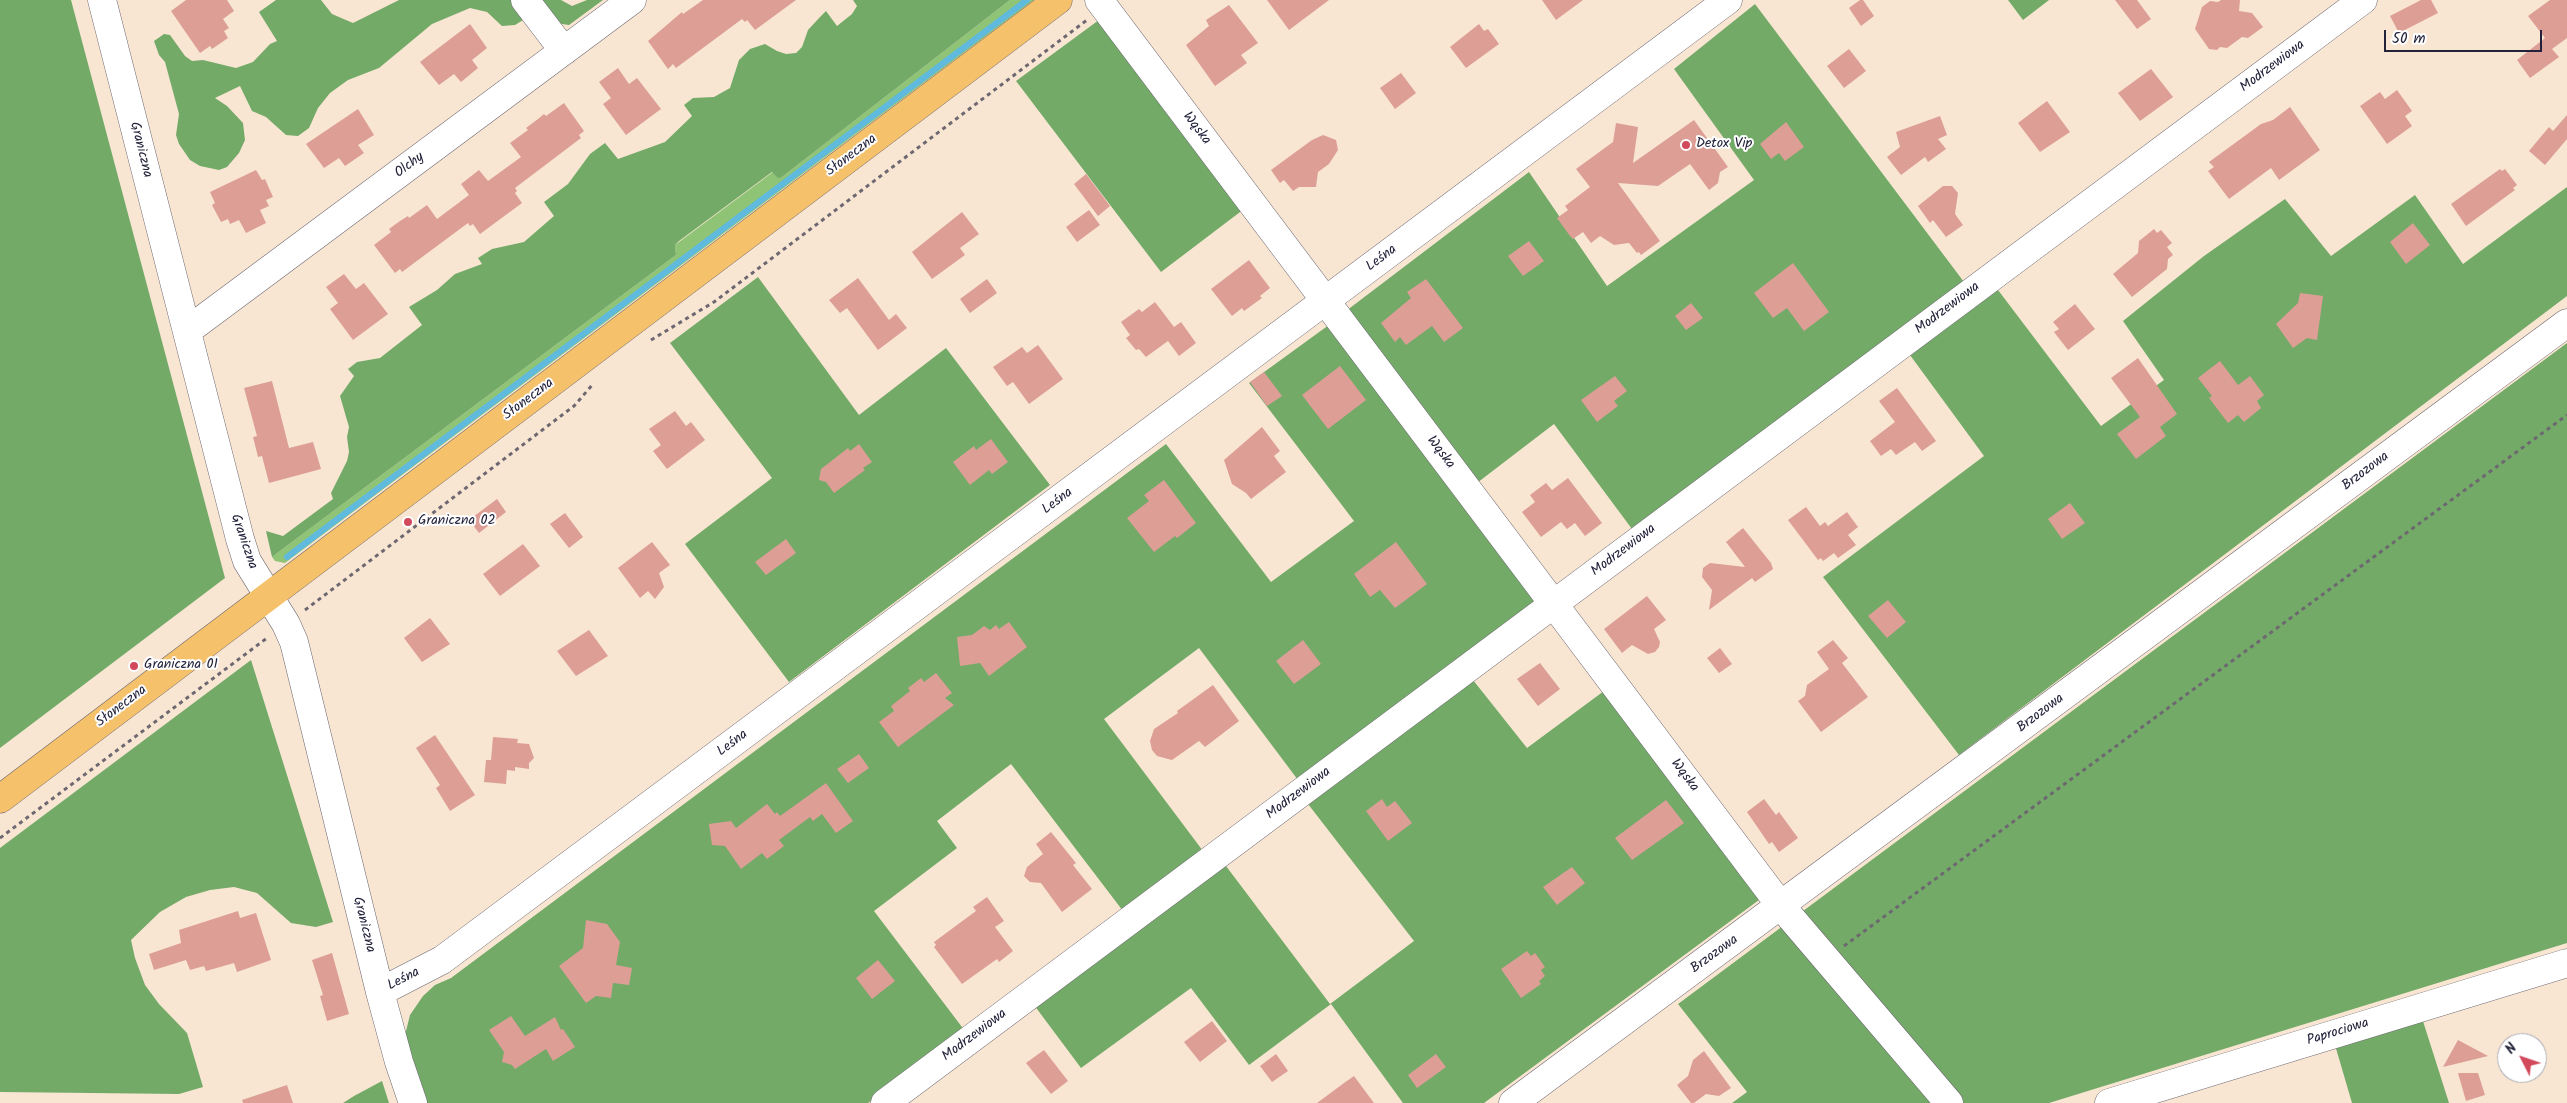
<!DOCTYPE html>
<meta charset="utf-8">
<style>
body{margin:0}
#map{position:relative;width:2567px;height:1103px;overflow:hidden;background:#f8e6d3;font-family:Kalam,sans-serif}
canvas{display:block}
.north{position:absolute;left:2497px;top:1033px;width:50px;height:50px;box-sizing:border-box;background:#fff;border:1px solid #a7a7b1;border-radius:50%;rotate:311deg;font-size:14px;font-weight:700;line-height:20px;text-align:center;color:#22223b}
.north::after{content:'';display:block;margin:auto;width:18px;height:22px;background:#d1495b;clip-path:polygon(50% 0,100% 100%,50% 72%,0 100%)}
.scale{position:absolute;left:2384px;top:30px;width:158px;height:22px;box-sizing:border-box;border:2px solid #22223b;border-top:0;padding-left:6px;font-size:15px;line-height:18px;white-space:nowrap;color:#22223b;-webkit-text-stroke:4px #fff;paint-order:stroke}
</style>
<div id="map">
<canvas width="2567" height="1103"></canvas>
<div class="north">N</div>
<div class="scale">50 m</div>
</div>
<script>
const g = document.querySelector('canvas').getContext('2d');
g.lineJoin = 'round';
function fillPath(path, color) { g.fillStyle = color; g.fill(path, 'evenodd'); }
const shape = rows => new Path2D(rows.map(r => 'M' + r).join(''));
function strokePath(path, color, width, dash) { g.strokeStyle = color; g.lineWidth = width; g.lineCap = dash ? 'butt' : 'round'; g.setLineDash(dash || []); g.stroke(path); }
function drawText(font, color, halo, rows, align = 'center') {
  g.font = font + ' Kalam,sans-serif'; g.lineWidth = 4; g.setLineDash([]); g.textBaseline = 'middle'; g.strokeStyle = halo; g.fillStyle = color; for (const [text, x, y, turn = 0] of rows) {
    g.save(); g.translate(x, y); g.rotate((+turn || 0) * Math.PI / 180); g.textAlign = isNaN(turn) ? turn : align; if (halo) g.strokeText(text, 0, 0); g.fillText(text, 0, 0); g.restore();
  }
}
fillPath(shape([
 [1010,0,1034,0,285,563,275,561,272,557,676,255,675,245,773,172,778,177,782,177]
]), '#8fc477');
fillPath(shape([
 [0,0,71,0,225,578,0,748],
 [276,0,321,0,332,14,353,23,399,0,515,0,528,17,515,25,502,26,487,12,470,8,432,24,379,68,348,80,330,93,318,108,309,128,298,136,286,135,266,117,252,111,240,86,215,98,227,106,243,123,245,140,239,153,227,167,219,170,200,166,190,160,179,144,176,135,179,114,165,62,159,55,154,41,164,34,170,35,185,56,192,61,203,60,236,68,253,62,270,44,277,41,259,12],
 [538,0,561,0,572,6,587,0,603,0,569,25,555,23],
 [853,0,1010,0,782,177,778,178,772,172,679,241,675,245,676,255,272,557,266,531,283,536,333,499,331,493,347,461,349,452,347,437,349,427,340,396,354,376,348,369,357,362,380,358,422,325,409,307,437,290,455,274,482,264,478,258,492,249,524,242,554,216,544,202,568,184,590,154,605,143,618,159,665,142,692,116,684,105,693,98,714,97,730,88,739,60,750,49,765,44,777,51,786,54,796,53,802,47,808,30,820,17,826,11,837,26,852,14,857,6],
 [2008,0,2049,0,2023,20],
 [1755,4,1964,282,1632,529,1554,424,1473,486,1342,314,1529,172,1607,286,1754,180,1674,69],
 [1103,17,1248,206,1161,272,1016,81],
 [2567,187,2567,296,1959,755,1823,577,1984,456,1910,355,1998,290,2101,426,2164,380,2123,321,2204,256,2285,199,2331,256,2415,195,2463,264],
 [758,277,859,415,946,348,1050,485,789,682,685,544,772,478,670,343],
 [1333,322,1541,597,1298,780,1199,648,1104,719,1203,851,1123,911,1011,764,937,821,957,848,874,911,965,1031,868,1103,425,1103,405,1035,410,1015,423,996,435,985,451,978,1166,444,1271,582,1354,521,1249,383],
 [2567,343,2567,943,2049,1103,1732,1103,1747,1092,1678,1004],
 [251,660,333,922,316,927,291,923,257,893,234,887,210,890,186,897,160,912,131,940,135,958,145,985,159,1004,187,1033,203,1087,179,1094,0,1092,0,848],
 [1473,680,1527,748,1608,688,1763,897,1484,1103,1403,1103,1331,1004,1249,1065,1191,988,1081,1068,1034,1005,1226,866,1330,1004,1414,941,1308,804],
 [2422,1018,2449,1103,2352,1103,2335,1045],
 [382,1081,389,1103,343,1103,354,1096]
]), '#73aa68');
strokePath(shape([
 [287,557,1027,0]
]), '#5fbadd', 6);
fillPath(shape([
 [186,0,227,0,234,11,223,19,229,28,224,31,228,38,212,49,210,46,200,53,171,11],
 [703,0,796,0,755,30,747,20,745,22,742,19,676,68,673,64,668,69,648,41,682,12,683,14],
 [1267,0,1329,0,1289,30],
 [1542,0,1583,0,1556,20],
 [1860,0,1863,0,1874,16,1861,26,1849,8],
 [2115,0,2137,0,2151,19,2137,29],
 [2221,0,2240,0,2239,11,2252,13,2263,27,2248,38,2242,37,2227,48,2220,47,2217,50,2209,49,2195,29,2202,7,2210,1,2218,2],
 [2421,0,2431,0,2438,13,2399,33,2390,16],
 [2550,0,2567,0,2567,38,2552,49,2559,57,2530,78,2517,60,2545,38,2528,16],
 [1229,5,1258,43,1241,55,1247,63,1215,86,1186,45,1209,26,1206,20],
 [470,24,487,48,472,60,478,68,461,82,454,74,439,85,420,62],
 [1479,24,1484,31,1488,29,1499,44,1466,68,1450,47],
 [1849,49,1866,71,1844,88,1827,66],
 [618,68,629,84,637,78,661,109,626,135,603,104,611,98,599,82],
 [2151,69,2173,97,2140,121,2118,93],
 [1401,73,1416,93,1395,109,1380,88],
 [2397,90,2412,111,2405,116,2412,126,2387,144,2360,106,2380,92,2385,99],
 [2047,101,2070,132,2040,152,2018,123],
 [564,103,584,131,579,135,581,138,515,188,517,191,515,193,522,203,480,234,473,224,470,226,468,223,402,272,400,269,395,273,374,245,391,232,389,229,400,221,408,216,409,218,427,205,437,219,469,195,461,184,479,170,488,181,521,157,510,143,528,130,526,128,538,119,544,114,546,116],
 [2290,107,2320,150,2279,180,2271,168,2229,199,2208,171,2214,167,2209,162,2261,124,2273,120],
 [358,109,374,135,358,145,364,153,345,166,339,158,324,168,306,144],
 [2567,115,2567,139,2545,165,2529,151,2549,127,2553,131],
 [1940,116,1947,135,1938,139,1946,149,1928,162,1925,157,1901,175,1887,157,1900,147,1896,132],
 [1694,120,1728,167,1720,172,1718,183,1709,190,1690,164,1658,186,1618,183,1660,241,1641,255,1639,252,1637,253,1629,243,1614,245,1600,236,1591,243,1583,232,1573,239,1570,236,1557,218,1568,210,1565,206,1590,187,1576,169,1613,142,1616,123,1638,127,1633,163],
 [1786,122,1804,147,1785,161,1779,153,1771,159,1760,144],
 [1323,135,1336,140,1338,150,1329,164,1318,172,1316,187,1299,187,1293,191,1284,180,1280,183,1271,170,1312,140],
 [2500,169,2502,171,2505,169,2517,185,2513,188,2515,190,2466,226,2451,204],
 [256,170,262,180,265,179,273,197,266,200,269,206,260,210,266,223,246,233,239,220,230,224,228,219,221,222,212,205,215,203,210,192],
 [1086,174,1110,206,1098,216,1074,184],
 [1943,186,1952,186,1958,193,1955,214,1963,225,1946,237,1933,220,1930,223,1918,206],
 [1089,210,1100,225,1077,242,1066,227],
 [962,212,979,234,960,248,965,255,932,279,912,252],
 [2413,223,2430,245,2406,264,2390,242],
 [2154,229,2157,233,2161,230,2172,243,2167,247,2173,255,2168,259,2167,269,2132,297,2113,274,2138,253,2139,241],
 [1529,241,1544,261,1523,276,1508,256],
 [1249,260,1270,288,1260,296,1262,298,1244,311,1242,308,1232,316,1211,289],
 [1793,263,1829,312,1804,331,1787,308,1773,318,1754,293],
 [344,274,356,289,364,283,388,314,353,340,330,309,338,303,326,287],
 [858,278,889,320,896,314,907,328,878,350,847,308,840,313,829,300],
 [987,279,997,293,970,313,960,299],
 [1426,279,1463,328,1444,342,1432,326,1406,345,1400,337,1395,342,1381,323,1411,298,1407,292],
 [2300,293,2323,296,2317,340,2307,338,2293,348,2276,324,2298,303],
 [1155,302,1174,327,1181,322,1196,343,1179,356,1168,341,1146,357,1139,349,1136,350,1126,338,1130,335,1121,322,1139,309,1142,312],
 [1691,303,1703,318,1686,330,1675,316],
 [2075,304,2095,329,2068,350,2054,332,2059,329,2053,322],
 [1038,345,1063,379,1029,404,1013,382,1007,386,993,367,1022,347,1027,353],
 [2138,358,2177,414,2160,427,2166,436,2136,459,2117,434,2140,417,2111,378],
 [2220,361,2238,385,2250,376,2264,395,2257,401,2261,408,2244,422,2238,415,2228,423,2209,398,2212,396,2198,378],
 [1340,366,1366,400,1328,429,1302,395],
 [1264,372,1282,396,1267,406,1250,382],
 [1615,376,1627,391,1614,401,1618,406,1597,422,1581,400],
 [272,381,289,448,313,442,321,469,269,483,262,456,258,457,253,437,257,436,244,388],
 [1897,388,1936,441,1922,451,1915,442,1896,455,1891,449,1881,456,1870,441,1895,422,1879,401],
 [675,411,686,426,691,422,705,440,667,469,653,451,661,445,649,429],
 [1262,427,1280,451,1274,456,1286,472,1251,499,1246,493,1232,484,1224,460],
 [991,439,1008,462,992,474,989,470,970,485,953,462,974,446,976,450],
 [859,444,872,462,863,468,865,470,834,493,826,482,819,480,821,469,848,448,850,451],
 [1568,478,1602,523,1585,536,1575,523,1567,529,1561,522,1541,537,1522,512,1535,502,1530,495,1546,483,1552,490],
 [1164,480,1196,523,1177,538,1175,536,1154,552,1127,518,1149,501,1144,495],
 [497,499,506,512,479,533,469,520],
 [2070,503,2085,523,2062,539,2048,519],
 [1806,507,1820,526,1825,522,1828,526,1847,512,1858,527,1848,535,1856,545,1838,558,1834,553,1823,561,1821,558,1818,560,1788,520],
 [565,513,583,537,569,548,550,524],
 [1743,528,1771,563,1773,569,1755,582,1752,578,1709,610,1712,590,1702,577,1703,568,1710,563,1745,567,1726,542],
 [786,539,796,553,766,575,755,562],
 [652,542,670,565,659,573,664,587,655,599,648,591,640,598,618,568],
 [1396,542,1427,584,1395,608,1380,590,1370,597,1354,574],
 [523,544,540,566,500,596,483,574],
 [1647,596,1666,620,1654,629,1660,642,1659,647,1655,652,1648,654,1632,645,1622,653,1604,629],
 [1888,600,1906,622,1887,638,1868,616],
 [430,618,450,644,422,662,404,638],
 [1009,622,1027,647,989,676,980,663,960,666,957,637,972,635,984,626,990,630,996,625,999,629],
 [589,630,608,656,576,676,557,651],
 [1303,640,1321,664,1294,684,1276,661],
 [1833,640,1848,658,1842,663,1868,697,1821,732,1798,701,1805,696,1807,685,1829,669,1817,652],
 [1720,648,1732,664,1719,673,1707,658],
 [1540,663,1560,689,1538,706,1517,679],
 [936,673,952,693,945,698,954,705,898,747,879,722,894,711,891,706,910,691,908,688,921,678,924,682],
 [1213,685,1239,721,1205,747,1199,741,1172,760,1157,756,1152,750,1150,741,1154,729,1178,713,1177,711],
 [435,735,475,795,450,811,436,788,440,785,416,748],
 [493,737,518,739,517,743,529,744,534,758,529,763,529,769,515,767,515,771,507,770,506,784,484,782,486,760,491,760],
 [859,754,869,768,848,783,837,769],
 [826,783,853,821,836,833,822,814,813,821,810,817,779,840,784,846,767,859,762,853,741,869,725,846,712,845,709,824,731,821,736,828,767,804,775,814,777,812,780,816],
 [1382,799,1387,807,1395,801,1412,823,1388,841,1366,811],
 [1764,799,1776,815,1779,812,1798,838,1779,852,1772,842,1769,844,1747,812],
 [1666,800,1684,823,1632,860,1615,838],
 [1051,832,1076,863,1073,865,1092,889,1062,912,1041,883,1030,882,1024,876,1027,867,1043,854,1036,844],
 [1572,867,1585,883,1557,905,1543,887],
 [987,897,1004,921,995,927,1013,951,999,962,997,959,962,984,934,947,936,945,934,942,976,911,973,907],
 [238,911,240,918,256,913,271,960,237,972,234,963,206,971,204,966,190,970,186,960,154,970,149,954,181,943,179,930],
 [586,920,607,924,620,942,616,965,632,968,629,985,613,983,611,998,596,996,586,1003,559,966,583,948],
 [1527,951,1531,956,1535,953,1545,967,1541,970,1545,976,1539,981,1541,984,1521,998,1501,969],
 [332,953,349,1014,327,1021,320,996,323,995,312,960],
 [878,960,895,981,872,999,856,978],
 [511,1016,525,1036,555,1017,561,1030,563,1029,575,1047,553,1061,546,1049,515,1069,512,1065,502,1062,504,1052,489,1030],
 [1212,1021,1227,1041,1200,1062,1184,1042],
 [2458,1040,2488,1056,2443,1067],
 [1044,1050,1068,1081,1051,1094,1026,1063],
 [1704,1051,1731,1088,1719,1096,1706,1094,1694,1103,1691,1103,1677,1085,1688,1076,1693,1060],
 [1276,1054,1288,1071,1272,1082,1260,1066],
 [1436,1054,1446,1067,1417,1088,1408,1075],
 [2458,1073,2478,1073,2485,1095,2466,1101],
 [1354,1076,1374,1103,1317,1103,1344,1083],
 [287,1085,293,1103,243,1103,242,1100]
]), '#dd9e96');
const minor = shape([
 [102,0,240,539,247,561,286,624,294,642,380,992,399,1062,413,1103],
 [525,0,564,51],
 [1099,0,1781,906,1949,1103],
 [187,331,632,0],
 [380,992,442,960,1728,0],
 [885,1103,2363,0],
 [1513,1103,2567,323],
 [2109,1103,2567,963]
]);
const major = shape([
 [0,799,1058,0]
]);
strokePath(minor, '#6d6770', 29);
strokePath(major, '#6d6770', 29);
strokePath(shape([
 [651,340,714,302,1087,20],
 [305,610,574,406,594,383],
 [0,838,267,638],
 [1844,946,2567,415]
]), '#6d6770', 3, [4, 4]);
strokePath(minor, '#fff', 28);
strokePath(major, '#f5c16b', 28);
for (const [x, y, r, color] of [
 [1686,145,5,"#d1495b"],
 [408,522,5,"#d1495b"],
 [134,666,5,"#d1495b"]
]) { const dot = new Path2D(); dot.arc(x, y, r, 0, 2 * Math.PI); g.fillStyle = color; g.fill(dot); strokePath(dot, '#fff', 2); }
drawText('14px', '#22223b', '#fff', [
 ["Modrzewiowa",2273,67,-37],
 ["Wąska",1196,129,53],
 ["Graniczna",140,150,76],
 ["Słoneczna",852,156,-37],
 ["Olchy",410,166,-37],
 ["Leśna",1382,259,-37],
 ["Modrzewiowa",1948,309,-37],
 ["Słoneczna",529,400,-37],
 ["Wąska",1440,453,53],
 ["Brzozowa",2366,472,-37],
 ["Leśna",1058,502,-37],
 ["Graniczna",243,542,71],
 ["Modrzewiowa",1624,551,-37],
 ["Słoneczna",122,707,-37],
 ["Brzozowa",2041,714,-37],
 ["Leśna",733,744,-37],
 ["Wąska",1684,776,53],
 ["Modrzewiowa",1299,794,-37],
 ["Graniczna",363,925,76],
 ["Brzozowa",1715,955,-36],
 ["Leśna",404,980,-27],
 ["Paprociowa",2338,1033,-17],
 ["Modrzewiowa",975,1036,-37]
]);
drawText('14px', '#22223b', '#fff', [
 ["Detox Vip",1696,145],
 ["Graniczna 02",418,522],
 ["Graniczna 01",144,666]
], 'left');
</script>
